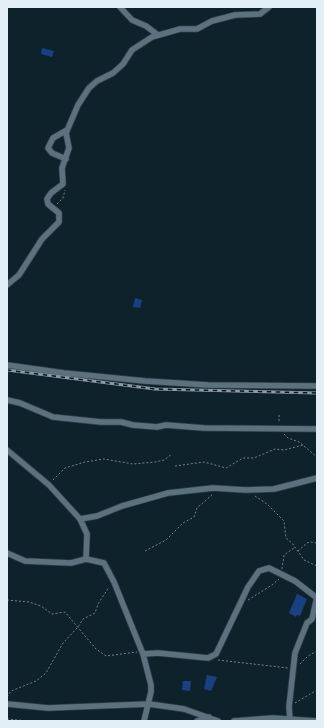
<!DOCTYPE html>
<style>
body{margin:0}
#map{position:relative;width:324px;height:728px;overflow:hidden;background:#0e222c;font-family:"Space Grotesk",sans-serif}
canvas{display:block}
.frame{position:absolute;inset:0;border:8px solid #e3eff6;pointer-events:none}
</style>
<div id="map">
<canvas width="324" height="728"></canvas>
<div class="frame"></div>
</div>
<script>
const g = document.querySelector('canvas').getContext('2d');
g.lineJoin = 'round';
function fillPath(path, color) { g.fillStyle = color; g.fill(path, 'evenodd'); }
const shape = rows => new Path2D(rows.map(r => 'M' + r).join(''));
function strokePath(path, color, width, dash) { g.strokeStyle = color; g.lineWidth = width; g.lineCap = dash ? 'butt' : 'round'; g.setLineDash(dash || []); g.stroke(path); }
fillPath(shape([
 [42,48,54,51,52,57,41,54],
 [135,298,142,300,140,308,133,307],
 [297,594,307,599,300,616,297,615,296,617,289,613],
 [207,675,217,677,211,691,204,689],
 [183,681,191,681,190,691,182,690]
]), '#194182');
const minor = shape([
 [120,7,132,20,146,26,158,35],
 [66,159,52,153,48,148,53,138,67,130],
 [7,285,19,275,42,239,59,222,59,213,48,204,47,199,51,193,63,184,62,168,69,148,66,133,78,105,89,88,97,81,113,73,123,64,132,50,152,37,180,29,197,29,212,21,235,15,260,14,269,7],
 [7,365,64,373,145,381,208,385,317,386],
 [7,400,20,403,53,417,101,422,121,422,133,425,157,427,166,425,204,428,317,429],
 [7,450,49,485,80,519,87,534,86,559,104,563,114,582,143,654,151,685,151,692,144,721],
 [80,519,97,516,122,506,168,493,213,488,246,490,274,489,317,478],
 [7,553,25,561,71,563,86,559],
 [143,654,158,653,208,658,216,654,248,587,259,571,269,568,295,581,317,598],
 [7,704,48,708,149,704,184,709,218,721],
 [290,719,289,707,295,653,307,623,312,619,317,597],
 [197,721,209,717],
 [234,721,273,718,315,721]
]);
strokePath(minor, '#323d46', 7);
strokePath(shape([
 [57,204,63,198,65,190],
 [279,415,279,422],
 [284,434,288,438,299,442,317,457],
 [175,466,204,462,226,468,243,458,254,458,275,449,284,450,303,445],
 [53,480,65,468,85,462,104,459,133,464,155,462,164,460,172,454],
 [255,496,267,504,284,521,286,538,292,543,304,560,317,566],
 [145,551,166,540,183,523,194,517,197,508,213,494],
 [298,551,307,543,310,542,317,543],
 [282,569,284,555,294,548],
 [7,600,29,602,41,606,52,614,65,612,96,649,106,656,137,652],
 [248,600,272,585,279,579],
 [218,660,288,668],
 [300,664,308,656,317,651],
 [7,697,11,691,36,681,46,673,63,643,78,627,83,619,95,613,98,604,109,587],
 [295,703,317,690],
 [7,719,29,721]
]), '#73848c', 1, [2, 2]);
strokePath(minor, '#5b717d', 5.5);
const rail = shape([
 [7,370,155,389,317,393]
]);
strokePath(rail, '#8d9ca4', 3);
strokePath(rail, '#051822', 1.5, [4.5]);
</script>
